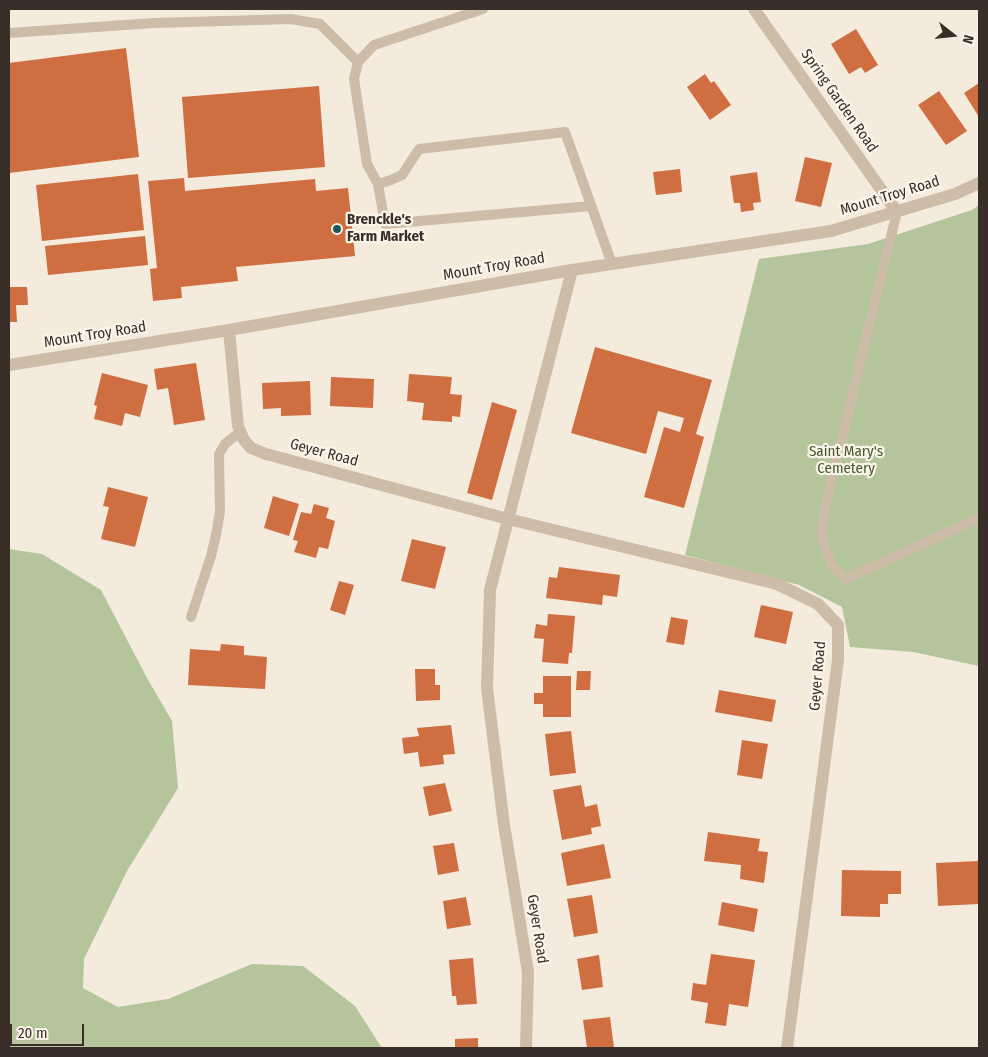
<!DOCTYPE html>
<style>
body{margin:0}
#map{position:relative;width:988px;height:1057px;overflow:hidden;background:#f4ebdd;font-family:"Fira Sans Condensed",sans-serif}
canvas{display:block}
.frame{position:absolute;inset:0;border:10px solid #3a2f28;pointer-events:none}
.north{position:absolute;left:928px;top:10px;width:50px;height:50px;-webkit-text-stroke:4px #fbf4ea;paint-order:stroke;rotate:106deg;font-size:14px;font-weight:700;line-height:20px;text-align:center;color:#3a2f28}
.north::after{content:'';display:block;margin:auto;width:18px;height:22px;background:#3a2f28;clip-path:polygon(50% 0,100% 100%,50% 72%,0 100%)}
.scale{position:absolute;left:10px;top:1024px;width:74px;height:22px;box-sizing:border-box;border:2px solid #3a2f28;border-top:0;padding-left:6px;font-size:15px;line-height:18px;white-space:nowrap;color:#3a2f28;-webkit-text-stroke:4px #fbf4ea;paint-order:stroke}
</style>
<div id="map">
<canvas width="988" height="1057"></canvas>
<div class="frame"></div>
<div class="north">N</div>
<div class="scale">20 m</div>
</div>
<script>
const g = document.querySelector('canvas').getContext('2d');
g.lineJoin = 'round';
function fillPath(path, color) { g.fillStyle = color; g.fill(path, 'evenodd'); }
const shape = rows => new Path2D(rows.map(r => 'M' + r).join(''));
function strokePath(path, color, width, dash) { g.strokeStyle = color; g.lineWidth = width; g.lineCap = dash ? 'butt' : 'round'; g.setLineDash(dash || []); g.stroke(path); }
function drawText(font, color, halo, rows, align = 'center') {
  g.font = font + ' "Fira Sans Condensed",sans-serif'; g.lineWidth = 4.5; g.setLineDash([]); g.textBaseline = 'middle'; g.strokeStyle = halo; g.fillStyle = color; for (const [text, x, y, turn = 0] of rows) {
    g.save(); g.translate(x, y); g.rotate((+turn || 0) * Math.PI / 180); g.textAlign = isNaN(turn) ? turn : align; if (halo) g.strokeText(text, 0, 0); g.fillText(text, 0, 0); g.restore();
  }
}
fillPath(shape([
 [979,205,979,666,913,652,850,647,842,607,799,585,685,555,759,259,868,244,972,210],
 [9,549,42,554,101,590,147,678,172,721,178,788,127,871,84,959,83,988,118,1007,168,999,252,964,303,966,355,1006,382,1048,9,1048]
]), '#b4c59b');
fillPath(shape([
 [856,29,878,65,865,73,861,67,849,74,831,44],
 [126,48,139,157,9,173,9,63],
 [705,74,711,83,714,81,731,105,710,120,687,87],
 [979,83,979,117,964,93],
 [319,86,325,167,188,178,182,97],
 [939,91,967,131,946,145,918,105],
 [805,157,832,163,821,207,795,201],
 [680,169,682,192,656,195,653,172],
 [757,172,761,202,753,203,754,210,741,212,740,203,734,203,730,176],
 [138,174,144,230,42,241,36,185],
 [184,178,185,191,315,179,316,191,348,188,355,256,236,267,238,281,181,287,182,298,153,301,150,269,157,268,148,181],
 [145,236,148,265,48,275,45,246],
 [9,287,27,287,28,305,16,305,17,322,9,322],
 [595,347,712,380,696,434,704,437,684,508,644,497,664,427,680,432,684,418,658,411,646,454,571,433],
 [196,363,205,420,174,425,168,388,157,390,154,369],
 [102,373,148,385,140,417,125,413,122,426,94,419,97,406,94,405],
 [409,374,452,377,450,394,462,395,460,417,452,416,452,422,422,420,424,403,407,401],
 [331,377,374,379,373,408,330,406],
 [310,381,311,415,281,416,281,408,263,409,262,383],
 [492,402,517,410,492,500,467,493],
 [108,487,148,497,135,547,101,539,109,507,103,506],
 [273,496,299,504,289,536,264,528],
 [314,504,329,508,326,518,335,521,328,549,319,547,316,558,294,552,298,541,293,540,301,512,311,514],
 [412,539,446,547,435,589,401,581],
 [559,567,620,575,617,597,603,595,602,605,546,598,549,577,557,578],
 [339,581,354,585,345,615,330,610],
 [761,605,793,612,786,644,754,637],
 [548,614,575,616,572,653,569,653,568,664,542,662,544,639,534,638,536,624,547,626],
 [671,617,688,620,684,645,666,642],
 [221,644,244,646,244,655,267,657,265,689,188,685,190,649,220,651],
 [415,669,435,669,435,685,440,685,440,700,416,701],
 [577,671,591,671,590,690,576,690],
 [543,676,571,676,571,717,543,717,543,704,534,704,534,693,543,693],
 [719,690,776,700,772,722,715,712],
 [451,725,455,754,443,755,444,764,420,767,418,752,404,754,402,738,419,736,417,728],
 [571,731,576,773,550,776,545,734],
 [742,740,768,744,762,779,737,775],
 [445,783,452,811,429,816,423,787],
 [581,785,585,807,597,804,601,826,591,828,592,834,562,840,553,790],
 [708,832,760,839,758,851,768,852,764,883,740,879,741,865,704,861],
 [454,843,459,871,438,875,433,846],
 [604,844,611,878,567,886,561,853],
 [979,861,979,904,938,906,936,863],
 [842,870,901,871,901,894,888,894,888,904,880,904,880,917,841,916],
 [592,895,598,933,574,937,567,899],
 [466,897,471,925,447,929,443,901],
 [722,902,758,909,754,932,718,925],
 [711,954,755,960,748,1007,729,1004,726,1026,705,1023,708,1003,691,1000,693,983,706,985],
 [599,955,603,987,582,990,577,959],
 [473,958,477,1004,457,1005,456,996,452,996,449,960],
 [610,1017,614,1048,587,1048,583,1020],
 [478,1038,478,1048,455,1048,455,1039]
]), '#ce6e41');
strokePath(shape([
 [483,9,374,45,358,62,354,79,367,164,378,184,385,224,591,206],
 [9,33,154,23,291,19,320,24,358,62],
 [378,184,391,180,402,175,419,149,565,132,612,264],
 [897,212,824,511,822,532,825,548,832,565,846,579,979,518],
 [191,617,211,556,216,535,220,512,219,454,225,444,240,432]
]), '#cdbca8', 10);
strokePath(shape([
 [229,330,238,426,244,440,251,448,266,454,508,519,777,584,818,604,838,625,838,660,787,1048]
]), '#cdbca8', 12);
strokePath(shape([
 [754,9,897,212],
 [9,365,229,330,572,270,831,231,955,194,979,183],
 [526,1048,528,972,504,825,487,688,490,590,572,270]
]), '#cdbca8', 12);
for (const [x, y, r, color] of [
 [337,229,5,"#1b555e"]
]) { const dot = new Path2D(); dot.arc(x, y, r, 0, 2 * Math.PI); g.fillStyle = color; g.fill(dot); strokePath(dot, '#fbf4ea', 2); }
drawText('15px', '#3a2f28', '#fbf4ea', [
 ["Spring Garden Road",839,101,55],
 ["Mount Troy Road",890,196,-17],
 ["Mount Troy Road",494,267,-10],
 ["Mount Troy Road",95,335,-9],
 ["Geyer Road",324,453,15],
 ["Geyer Road",818,676,-85],
 ["Geyer Road",537,929,81]
]);
drawText('bold 15px', '#3a2f28', '#fbf4ea', [
 ["Brenckle's",347,220],
 ["Farm Market",347,237]
], 'left');
drawText('15px', '#455a2a', '#fbf4ea', [
 ["Saint Mary's",846,452],
 ["Cemetery",846,469]
]);
</script>
